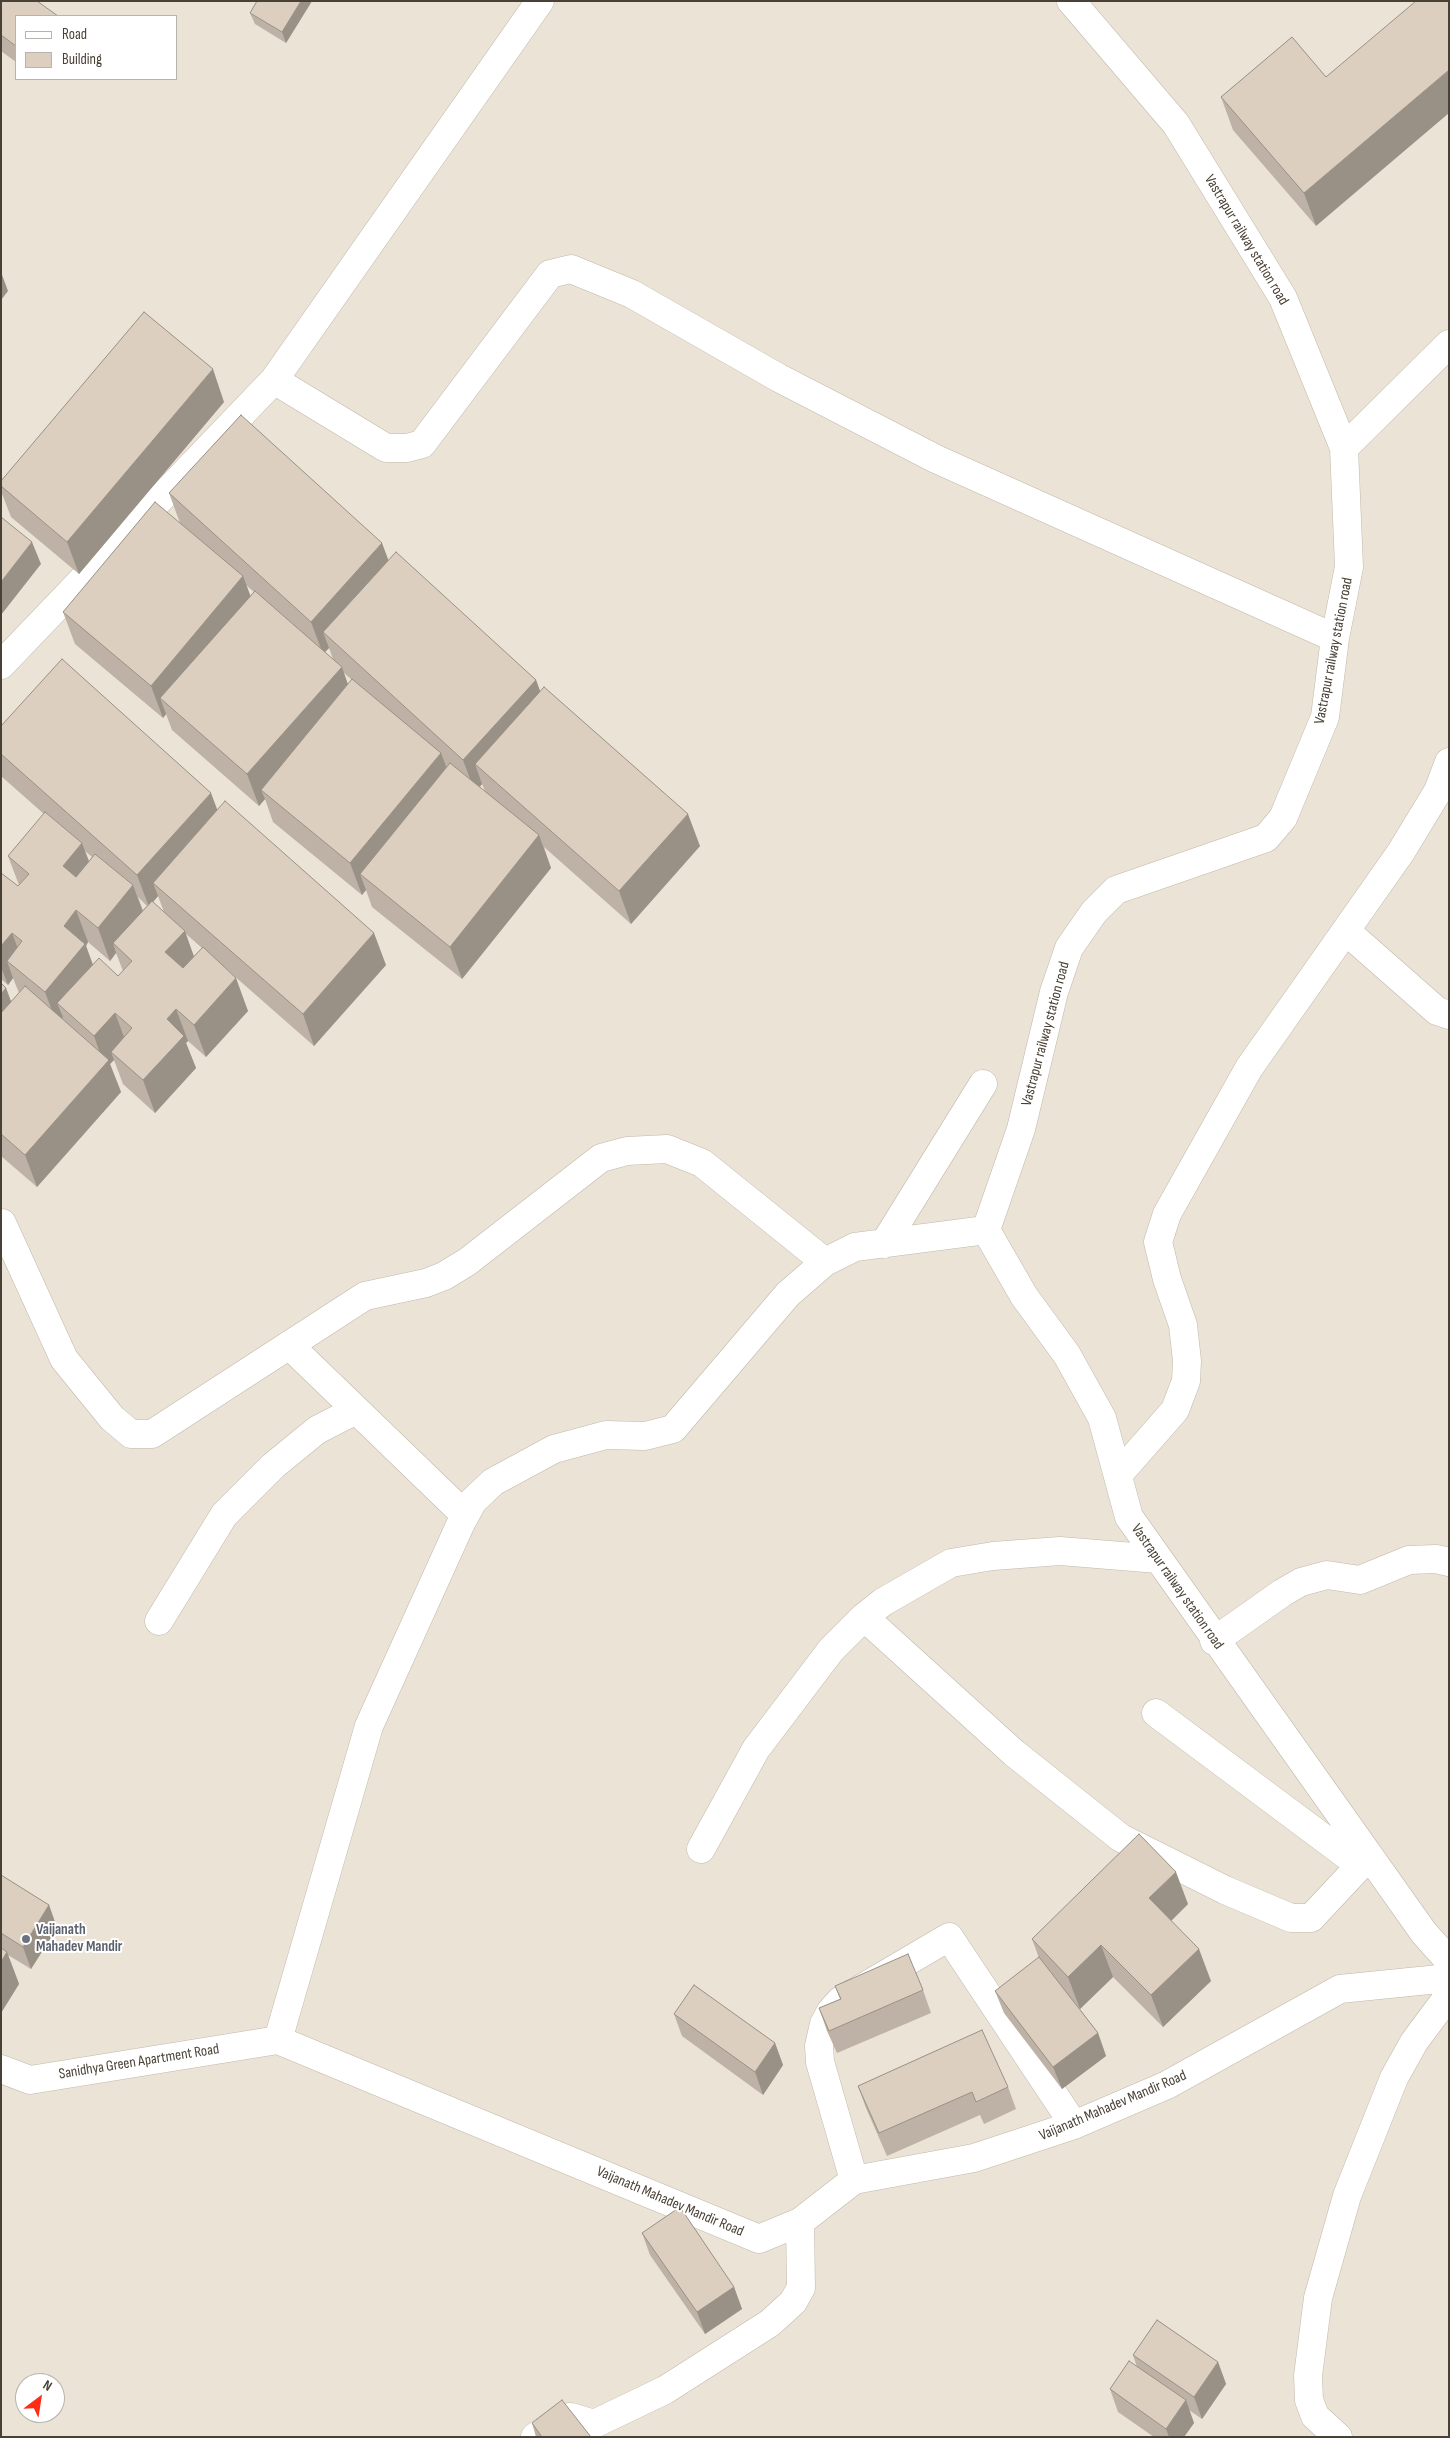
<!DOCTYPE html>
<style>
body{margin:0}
#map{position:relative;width:1450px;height:2438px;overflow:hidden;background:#f6f1e9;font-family:"Sofia Sans Condensed",sans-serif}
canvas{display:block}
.frame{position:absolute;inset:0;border:2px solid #4a4136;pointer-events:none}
.legend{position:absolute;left:15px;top:15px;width:162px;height:65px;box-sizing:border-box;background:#fff;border:1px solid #b7b3af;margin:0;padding:6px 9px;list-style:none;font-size:15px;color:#4a4136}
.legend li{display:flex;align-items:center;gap:10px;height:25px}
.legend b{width:25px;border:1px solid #b7b3af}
.north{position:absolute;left:15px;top:2373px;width:50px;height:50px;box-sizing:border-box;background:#fff;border:1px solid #b7b3af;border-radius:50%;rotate:31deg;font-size:14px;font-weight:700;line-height:20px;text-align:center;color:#4a4136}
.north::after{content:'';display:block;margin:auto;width:18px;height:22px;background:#ff2c16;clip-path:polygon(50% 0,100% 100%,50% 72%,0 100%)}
</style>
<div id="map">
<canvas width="1450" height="2438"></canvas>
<div class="frame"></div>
<ul class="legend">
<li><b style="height:6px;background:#fff"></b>Road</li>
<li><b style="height:14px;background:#dccfc0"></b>Building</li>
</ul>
<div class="north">N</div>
</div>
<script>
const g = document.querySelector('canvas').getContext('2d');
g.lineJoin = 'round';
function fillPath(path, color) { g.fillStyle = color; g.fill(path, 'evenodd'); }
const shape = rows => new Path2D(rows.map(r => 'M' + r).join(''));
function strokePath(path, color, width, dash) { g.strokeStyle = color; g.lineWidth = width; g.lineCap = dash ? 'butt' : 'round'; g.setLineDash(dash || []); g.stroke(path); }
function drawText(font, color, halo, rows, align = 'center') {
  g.font = font + ' "Sofia Sans Condensed",sans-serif'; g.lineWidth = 4; g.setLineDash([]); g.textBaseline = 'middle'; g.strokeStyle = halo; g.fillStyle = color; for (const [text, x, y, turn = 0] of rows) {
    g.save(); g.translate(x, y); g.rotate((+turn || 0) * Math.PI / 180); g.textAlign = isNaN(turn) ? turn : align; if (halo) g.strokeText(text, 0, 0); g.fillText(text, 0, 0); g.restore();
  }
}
fillPath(shape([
 [1,1,1449,1,1449,2437,1,2437],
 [16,16,176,16,176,79,16,79],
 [25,2383,55,2383,55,2413,25,2413]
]), '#eae3d6');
const minor = shape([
 [1071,1,1176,124,1283,298,1344,448,1349,567,1335,638,1325,717,1283,818,1266,838,1116,890,1094,912,1069,948,1054,992,1021,1129,986,1230,1024,1296,1067,1355,1102,1418,1129,1517,1424,1933,1449,1961],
 [274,380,386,448,407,448,422,444,550,274,571,269,632,294,779,378,936,459,1335,638],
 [1344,448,1449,344],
 [1,665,274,380,540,1],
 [1346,931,1437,1011,1449,1015],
 [2,1223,64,1359,112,1418,131,1434,152,1434,365,1296,426,1283,444,1276,467,1262,601,1158,627,1151,667,1149,702,1163,825,1262],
 [884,1244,983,1084],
 [289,1345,465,1515],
 [1118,1475,1175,1410,1186,1381,1187,1361,1183,1325,1167,1279,1158,1242,1167,1214,1249,1068,1401,852,1438,791,1449,762],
 [864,1617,1014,1753,1121,1838,1225,1890,1291,1918,1311,1918,1369,1856],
 [159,1621,224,1515,273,1466,317,1430,356,1410],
 [1214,1641,1282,1593,1301,1582,1327,1575,1360,1580,1409,1560,1436,1559,1449,1562],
 [1156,1713,1361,1866],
 [701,1849,756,1749,831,1650,864,1617,883,1602,951,1563,993,1556,1060,1551,1158,1559],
 [278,2040,759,2239,800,2222,854,2180,974,2158,1074,2125,1167,2085,1340,1989,1449,1978],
 [278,2040,369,1726,461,1523,473,1501,493,1482,554,1449,606,1435,645,1436,673,1429,788,1294,825,1262,855,1247,986,1230],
 [1,2069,30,2080,278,2040],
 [854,2180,820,2062,819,2046,824,2024,831,2011,840,2001,949,1937,1074,2125],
 [535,2437,562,2418,571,2417,594,2424,665,2390,770,2323,793,2302,801,2288,800,2222],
 [1338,2437,1315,2416,1309,2400,1308,2376,1318,2298,1347,2196,1394,2078,1414,2042,1449,1995]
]);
strokePath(minor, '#c2b8aa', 29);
strokePath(minor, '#fff', 28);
fillPath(shape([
 [1,1,16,16,16,62,1,51],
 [312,1,286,43,255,24,250,13],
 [1292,37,1316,226,1233,130,1221,97],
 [224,402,79,574,11,517,1,491,1,481],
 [169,493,388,560,536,680,540,691,700,846,631,924,544,847,551,868,462,979,372,907,366,890,362,895,273,822,265,799,259,806,172,730,166,714,163,718,75,644,63,612,180,523],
 [246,585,254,592,250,596],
 [329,648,333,659,325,652],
 [343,672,352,680,348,685],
 [482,784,485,791,480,787],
 [1,726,217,810,386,965,314,1046,224,967,248,1011,206,1057,188,1041,186,1043,196,1068,155,1113,123,1084,114,1060,110,1064,121,1092,37,1187,1,1156,1,983,6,988,11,1002,19,993,13,978,8,985,1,979,1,873,18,886,19,885,8,856,44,814,1,776],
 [85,851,92,857,89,861],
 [158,896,164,912,153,902],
 [138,897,147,906,143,910],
 [185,933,202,948,194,956],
 [88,942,110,961,116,953,123,971,118,976,93,965,86,946],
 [1,1875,49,1905,57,1928,31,1969,8,1955,19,1984,1,2013],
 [1188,1904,1171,1921,1211,1981,1163,2027,1113,1977,1080,2009,1075,2003,1098,2033,1106,2056,1062,2089,1004,2013,995,1991,1039,1958,1032,1939],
 [835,1986,923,1990,931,2013,837,2053,827,2031,819,2008,840,1999],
 [674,2014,775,2043,783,2065,763,2095,682,2036],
 [858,2086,1008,2087,1016,2109,984,2124,980,2115,887,2156,866,2108],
 [642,2233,734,2287,742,2309,705,2334,650,2255],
 [1133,2355,1218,2362,1226,2384,1202,2419,1189,2410,1194,2423,1184,2437,1154,2437,1118,2412,1110,2389,1137,2367],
 [532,2423,591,2437,536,2437]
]), '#bdb2a5');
fillPath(shape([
 [301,1,312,1,286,43,282,32],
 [1449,70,1449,113,1316,226,1304,193],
 [1,272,8,291,1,300],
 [213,369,224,402,79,574,67,542],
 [32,542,41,564,1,615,1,582],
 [382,543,394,575,323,632,329,648,323,654,311,622],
 [243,576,255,608,160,698,166,714,163,718,151,686],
 [342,667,353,699,261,790,265,799,259,806,247,774],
 [536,680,548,713,475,764,482,784,475,792,463,760],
 [441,753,453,785,360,874,366,890,362,895,350,863],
 [211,793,223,825,153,883,158,896,149,907,137,875],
 [688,814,700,846,631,924,619,891],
 [539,835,551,868,462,979,450,947],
 [82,843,94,875,75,898,63,866],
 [133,885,145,918,113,943,116,953,110,961,98,928],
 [76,910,88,942,86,946,97,976,57,1003,63,1017,57,1024,45,992,64,926],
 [185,931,196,963,177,985,165,952],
 [12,933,24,965,7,961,13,978,8,985,1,967,1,946],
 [374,933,386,965,314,1046,303,1014],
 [236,978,248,1011,206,1057,194,1025],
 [6,988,18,1020,1,1039,1,994],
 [176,1009,188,1041,186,1043,196,1068,155,1113,143,1080,167,1019],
 [115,1013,127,1045,111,1052,114,1060,110,1064,121,1092,37,1187,25,1155,104,1065,94,1036],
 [1176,1872,1188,1904,1161,1931,1149,1898],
 [49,1905,57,1928,31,1969,23,1947],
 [1101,1945,1113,1977,1080,2009,1068,1977],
 [1199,1949,1211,1981,1163,2027,1151,1995],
 [7,1952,19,1984,1,2013,1,1962],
 [1098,2033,1106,2056,1062,2089,1053,2067],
 [775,2043,783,2065,763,2095,755,2072],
 [734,2287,742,2309,705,2334,697,2312],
 [1218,2362,1226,2384,1202,2419,1194,2397],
 [1186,2400,1194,2423,1184,2437,1169,2437,1166,2429]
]), '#9a9186');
const building = shape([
 [1,1,37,1,58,16,16,16,16,46,1,35,1,1],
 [257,1,301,1,282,32,250,13,257,1],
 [1416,1,1449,1,1449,70,1304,193,1221,97,1292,37,1326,77,1416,1],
 [144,312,213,369,67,542,1,486,1,481,144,312],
 [241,415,382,543,311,622,169,493,241,415],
 [155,502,243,576,151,686,63,612,155,502],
 [1,517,32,542,1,582,1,517],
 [396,552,536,680,463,760,323,632,396,552],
 [255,591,342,667,247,774,160,698,255,591],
 [62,659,211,793,137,875,1,754,1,726,62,659],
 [352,679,441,753,350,863,261,790,352,679],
 [544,687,688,814,619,891,475,764,544,687],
 [450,763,539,835,450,947,360,874,450,763],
 [225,801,374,933,303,1014,153,883,225,801],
 [45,812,82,843,63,866,76,877,95,854,133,885,98,928,76,910,64,926,85,944,45,992,7,961,22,941,12,933,1,946,1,873,18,886,29,874,8,856,45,812],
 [152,901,185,931,165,952,183,968,203,947,236,978,194,1025,176,1009,167,1019,184,1036,143,1080,111,1052,132,1028,115,1013,94,1036,57,1003,99,958,118,976,132,961,113,943,152,901],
 [1,983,6,988,1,994,1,983],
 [25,986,109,1060,25,1155,1,1134,1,1013,25,986],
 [1139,1834,1176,1872,1149,1898,1199,1949,1151,1995,1101,1945,1068,1977,1032,1939,1139,1834],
 [1,1875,49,1905,23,1947,1,1933,1,1875],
 [1,1948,7,1952,1,1962,1,1948],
 [908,1954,923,1990,829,2031,819,2008,841,1999,835,1986,908,1954],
 [1039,1957,1098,2033,1053,2067,995,1991,1039,1957],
 [694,1985,775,2043,755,2072,674,2014,694,1985],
 [982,2030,1008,2087,976,2102,972,2092,879,2133,858,2086,982,2030],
 [680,2207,734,2287,697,2312,642,2233,680,2207],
 [1157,2320,1218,2362,1194,2397,1133,2355,1157,2320],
 [1129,2361,1186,2400,1166,2429,1110,2389,1129,2361],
 [562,2400,591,2437,542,2437,532,2423,562,2400]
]);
fillPath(building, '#dccfc0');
strokePath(building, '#9a9186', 1);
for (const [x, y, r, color] of [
 [26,1939,5,"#6b7280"]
]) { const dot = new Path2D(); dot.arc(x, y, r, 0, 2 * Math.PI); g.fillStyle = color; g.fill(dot); strokePath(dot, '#fff', 2); }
drawText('15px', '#4a4136', '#fff', [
 ["Vastrapur railway station road",1246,240,59],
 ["Vastrapur railway station road",1334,651,-79],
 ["Vastrapur railway station road",1046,1034,-75],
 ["Vastrapur railway station road",1177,1587,55],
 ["Sanidhya Green Apartment Road",139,2062,-9],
 ["Vaijanath Mahadev Mandir Road",1113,2106,-23],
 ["Vaijanath Mahadev Mandir Road",670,2202,23]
]);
drawText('bold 15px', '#5b616d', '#fff', [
 ["Vaijanath",36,1930],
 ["Mahadev Mandir",36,1947]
], 'left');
</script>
